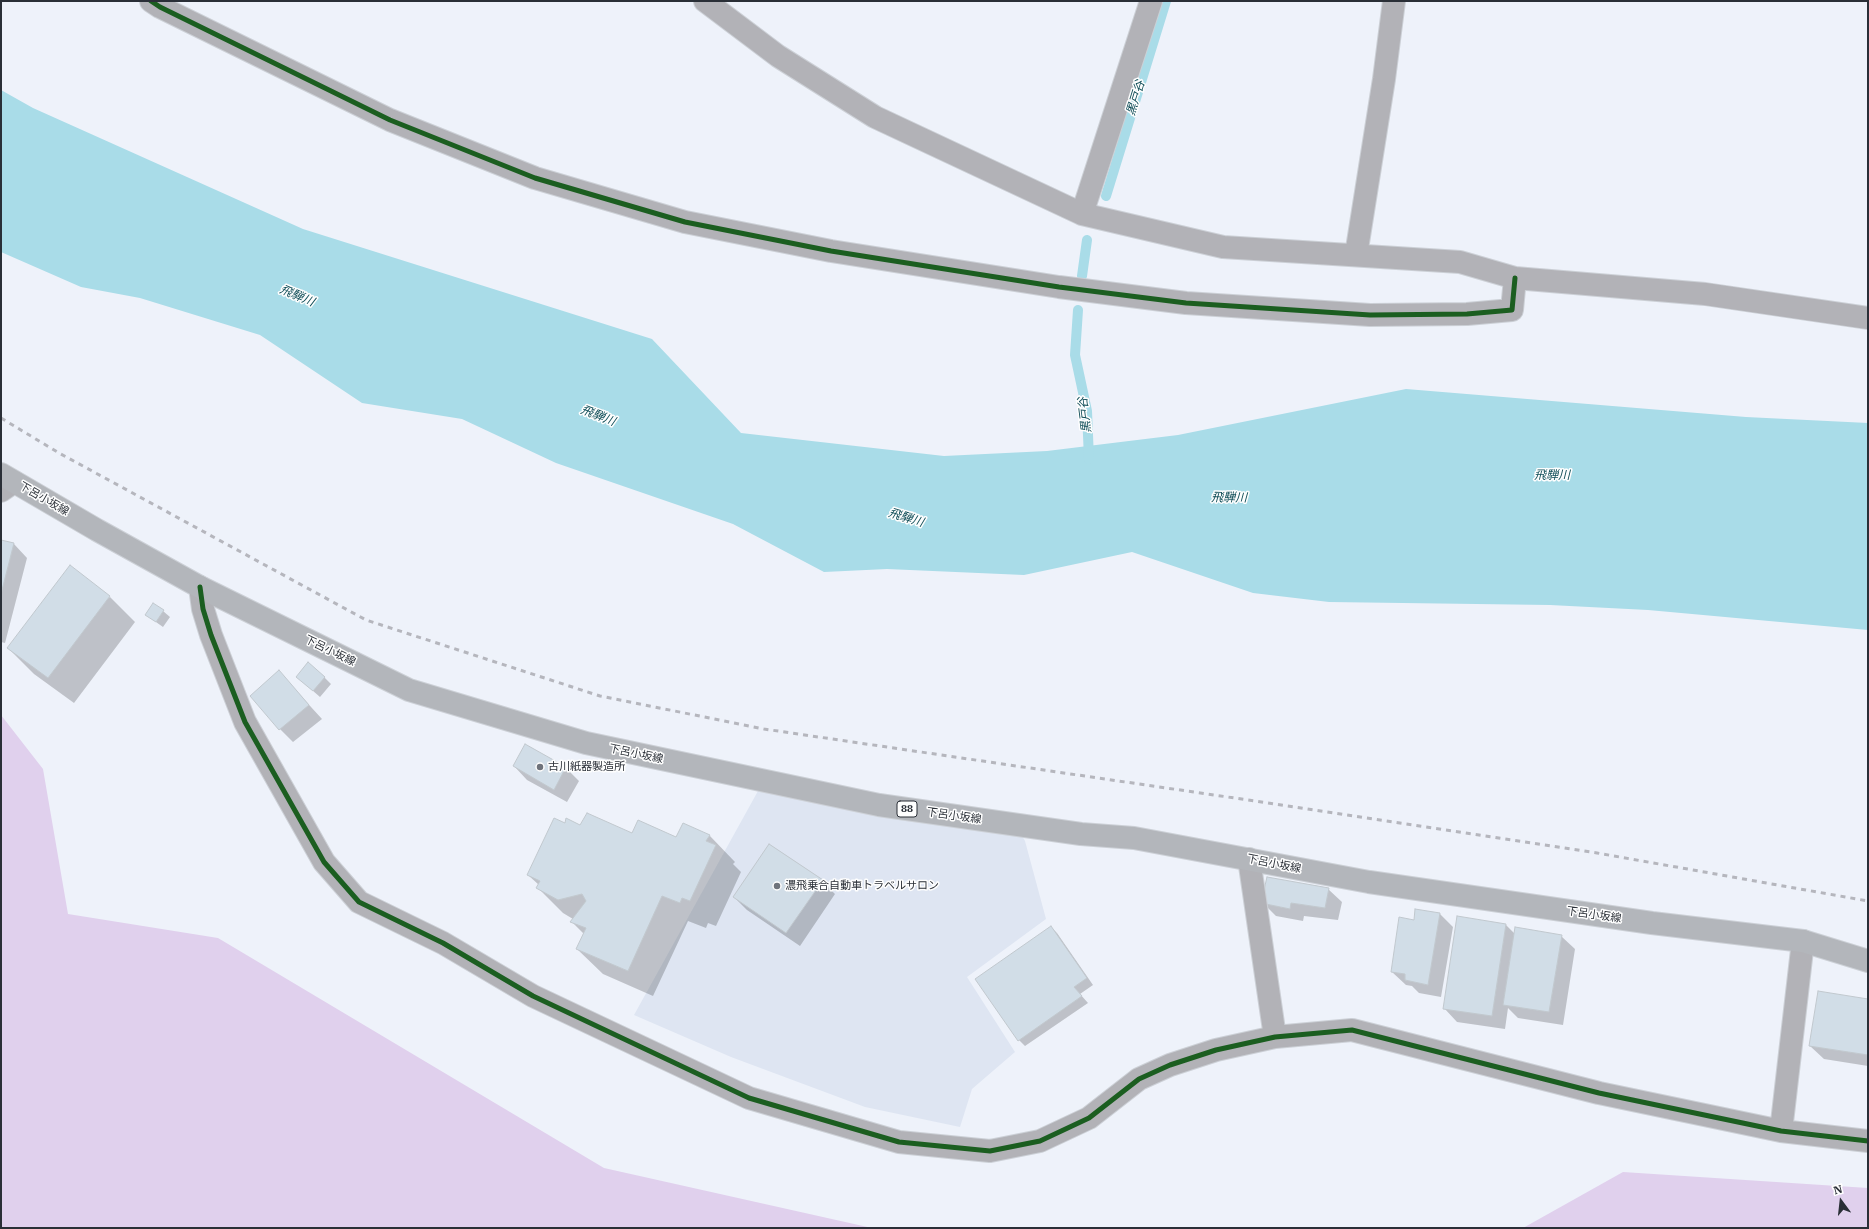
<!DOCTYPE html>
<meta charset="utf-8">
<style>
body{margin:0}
#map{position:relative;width:1869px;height:1229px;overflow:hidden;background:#eef2fa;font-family:"IBM Plex Serif",serif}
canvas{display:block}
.frame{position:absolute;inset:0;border:2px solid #2a2f37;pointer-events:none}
.north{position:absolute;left:1821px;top:1181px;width:40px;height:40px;-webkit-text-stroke:3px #fefefe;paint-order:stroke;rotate:345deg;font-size:11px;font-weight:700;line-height:16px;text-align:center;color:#2a2f37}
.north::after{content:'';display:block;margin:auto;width:14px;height:18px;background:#2a2f37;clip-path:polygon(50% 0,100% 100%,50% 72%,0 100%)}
</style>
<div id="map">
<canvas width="1869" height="1229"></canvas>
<div class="frame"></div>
<div class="north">N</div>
</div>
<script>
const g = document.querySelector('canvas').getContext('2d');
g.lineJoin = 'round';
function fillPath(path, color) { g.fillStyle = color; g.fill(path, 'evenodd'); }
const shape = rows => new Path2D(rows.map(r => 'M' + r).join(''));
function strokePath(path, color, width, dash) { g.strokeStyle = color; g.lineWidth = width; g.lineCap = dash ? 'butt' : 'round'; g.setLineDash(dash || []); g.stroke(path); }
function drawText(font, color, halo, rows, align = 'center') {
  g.font = font + ' "IBM Plex Serif","Noto Sans JP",serif'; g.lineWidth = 3; g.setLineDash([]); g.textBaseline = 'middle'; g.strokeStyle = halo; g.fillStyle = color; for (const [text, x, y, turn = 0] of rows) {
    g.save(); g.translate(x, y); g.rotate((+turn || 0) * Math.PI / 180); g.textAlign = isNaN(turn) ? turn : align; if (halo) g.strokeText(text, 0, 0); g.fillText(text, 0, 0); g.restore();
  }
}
fillPath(shape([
 [758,791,1020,832,1025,841,1046,919,967,977,1015,1052,972,1089,960,1127,865,1107,731,1057,634,1015]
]), '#dee5f2');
fillPath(shape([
 [1,715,43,769,68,914,218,938,604,1168,872,1228,1,1228],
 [1623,1172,1868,1188,1868,1228,1523,1228]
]), '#e0d0ed');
fillPath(shape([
 [1,90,33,108,303,229,652,339,741,433,944,456,1047,451,1178,435,1406,389,1746,417,1868,423,1868,630,1648,610,1550,605,1329,602,1253,593,1132,552,1024,575,887,569,824,572,733,524,556,463,462,419,362,403,260,335,140,298,81,287,1,252]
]), '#a9dce8');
fillPath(shape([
 [1,541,14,544,27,558,5,643,1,642],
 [110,597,135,622,74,703,34,674,8,648],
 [163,611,170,617,163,627,146,615],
 [279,672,322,719,293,742,280,729],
 [297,677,324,677,331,684,320,697],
 [526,745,566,768,579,781,567,802,527,780,514,766],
 [565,824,633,834,676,838,683,824,710,836,735,862,733,864,741,872,716,926,708,923,706,928,688,921,653,996,603,974,577,949,584,934,571,921,573,919,563,913,537,887,539,885,528,875],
 [822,881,835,894,800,946,747,910,734,897],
 [1328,889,1342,902,1338,920,1304,916,1303,921,1276,916,1263,903],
 [1416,910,1440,914,1453,927,1441,997,1419,993,1412,986,1406,985,1392,972,1415,921],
 [1458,917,1506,925,1515,934,1561,936,1575,949,1563,1025,1518,1018,1508,1008,1505,1029,1457,1022,1444,1008],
 [1051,927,1057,933,1093,985,1080,994,1088,1003,1025,1046,1019,1040],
 [1868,1000,1868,1066,1824,1059,1810,1046]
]), '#0003');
strokePath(shape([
 [1106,196,1166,1],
 [1082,276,1087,240],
 [1078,310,1075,355,1087,411,1089,459]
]), '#a9dce8', 10);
const building = shape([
 [1,540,14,543,1,594,1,540],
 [70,565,110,596,48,678,7,648,70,565],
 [153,603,164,610,156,622,145,615,153,603],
 [308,662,325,677,313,691,296,677,308,662],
 [279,670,309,705,279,730,250,696,279,670],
 [525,744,566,767,554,790,513,766,525,744],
 [587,813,632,833,638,820,676,837,683,823,710,835,706,841,716,845,690,901,682,898,680,903,662,896,628,971,576,949,586,928,570,922,586,901,582,894,558,900,536,888,540,881,527,875,554,818,565,823,566,818,580,825,587,813],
 [769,844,823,880,786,933,733,897,769,844],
 [1267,877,1329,888,1325,908,1291,903,1290,909,1261,903,1267,877],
 [1415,909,1440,913,1428,985,1405,980,1405,974,1391,972,1399,917,1414,920,1415,909],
 [1457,916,1506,924,1492,1016,1443,1009,1457,916],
 [1051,926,1087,978,1074,987,1082,996,1018,1041,975,979,1051,926],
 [1515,927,1562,935,1549,1012,1503,1005,1515,927],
 [1818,991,1868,999,1868,1055,1809,1046,1818,991]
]);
fillPath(building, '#d1dde7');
strokePath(building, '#c1c8ce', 1);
const minor = shape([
 [151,1,160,7,390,120,535,178,685,222,831,251,1059,287,1186,303,1370,315,1467,314,1512,310,1515,278],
 [705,1,778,56,875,117,1082,214,1223,247,1460,262,1515,278,1705,294,1868,318],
 [1082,214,1151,1],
 [1356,255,1384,79,1394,1],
 [1,491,14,482],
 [200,587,203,609,211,635,245,722,324,862,359,902,443,943,533,996,749,1098,899,1142,990,1151,1040,1141,1089,1118,1139,1079,1170,1065,1216,1050,1275,1037,1352,1030,1599,1093,1781,1131,1868,1141],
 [1249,859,1275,1037],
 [1781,1131,1803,941]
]);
const major = shape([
 [1,474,97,530,200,587,409,690,586,743,879,805,1081,834,1134,838,1369,882,1652,923,1803,941,1868,961]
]);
strokePath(minor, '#ccd0d6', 24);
strokePath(major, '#ccd0d6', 24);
strokePath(minor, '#b2b2b7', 22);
strokePath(major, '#b3b6bb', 22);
strokePath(shape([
 [1,418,59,453,366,620,600,696,764,729,1255,801,1597,853,1868,901]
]), '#b5b6bd', 3, [5, 5]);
strokePath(shape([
 [151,1,160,7,390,120,535,178,685,222,831,251,1059,287,1186,303,1370,315,1467,314,1512,310,1515,278],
 [200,587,203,609,211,635,245,722,324,862,359,902,443,943,533,996,749,1098,899,1142,990,1151,1040,1141,1089,1118,1139,1079,1170,1065,1216,1050,1275,1037,1352,1030,1599,1093,1781,1131,1868,1141]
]), '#1b5e20', 5);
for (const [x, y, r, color] of [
 [540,767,4,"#6f737b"],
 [777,886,4,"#6f737b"]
]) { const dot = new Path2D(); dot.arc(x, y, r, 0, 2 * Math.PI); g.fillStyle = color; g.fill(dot); strokePath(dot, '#fefefe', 1.5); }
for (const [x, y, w] of [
 [907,809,20]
]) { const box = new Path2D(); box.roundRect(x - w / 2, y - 8, w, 16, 3); g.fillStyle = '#fefefe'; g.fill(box); strokePath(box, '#2a2f37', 1); }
drawText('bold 10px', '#2a2f37', null, [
 ["88",907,809]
]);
drawText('11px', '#2a2f37', '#fefefe', [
 ["下呂小坂線",44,499,30],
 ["下呂小坂線",330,651,26],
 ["下呂小坂線",636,754,12],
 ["下呂小坂線",954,816,8],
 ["下呂小坂線",1274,864,11],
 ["下呂小坂線",1594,915,8]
]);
drawText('11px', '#2a2f37', '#fefefe', [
 ["古川紙器製造所",548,767],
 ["濃飛乗合自動車トラベルサロン",785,886]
], 'left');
drawText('italic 12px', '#0f4d57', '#fefefe', [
 ["黒戸谷",1136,98,-73],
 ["飛騨川",297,296,23],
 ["黒戸谷",1085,415,-97],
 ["飛騨川",598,416,21],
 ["飛騨川",1552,476],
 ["飛騨川",1229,498,1],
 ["飛騨川",906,518,17]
]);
</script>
